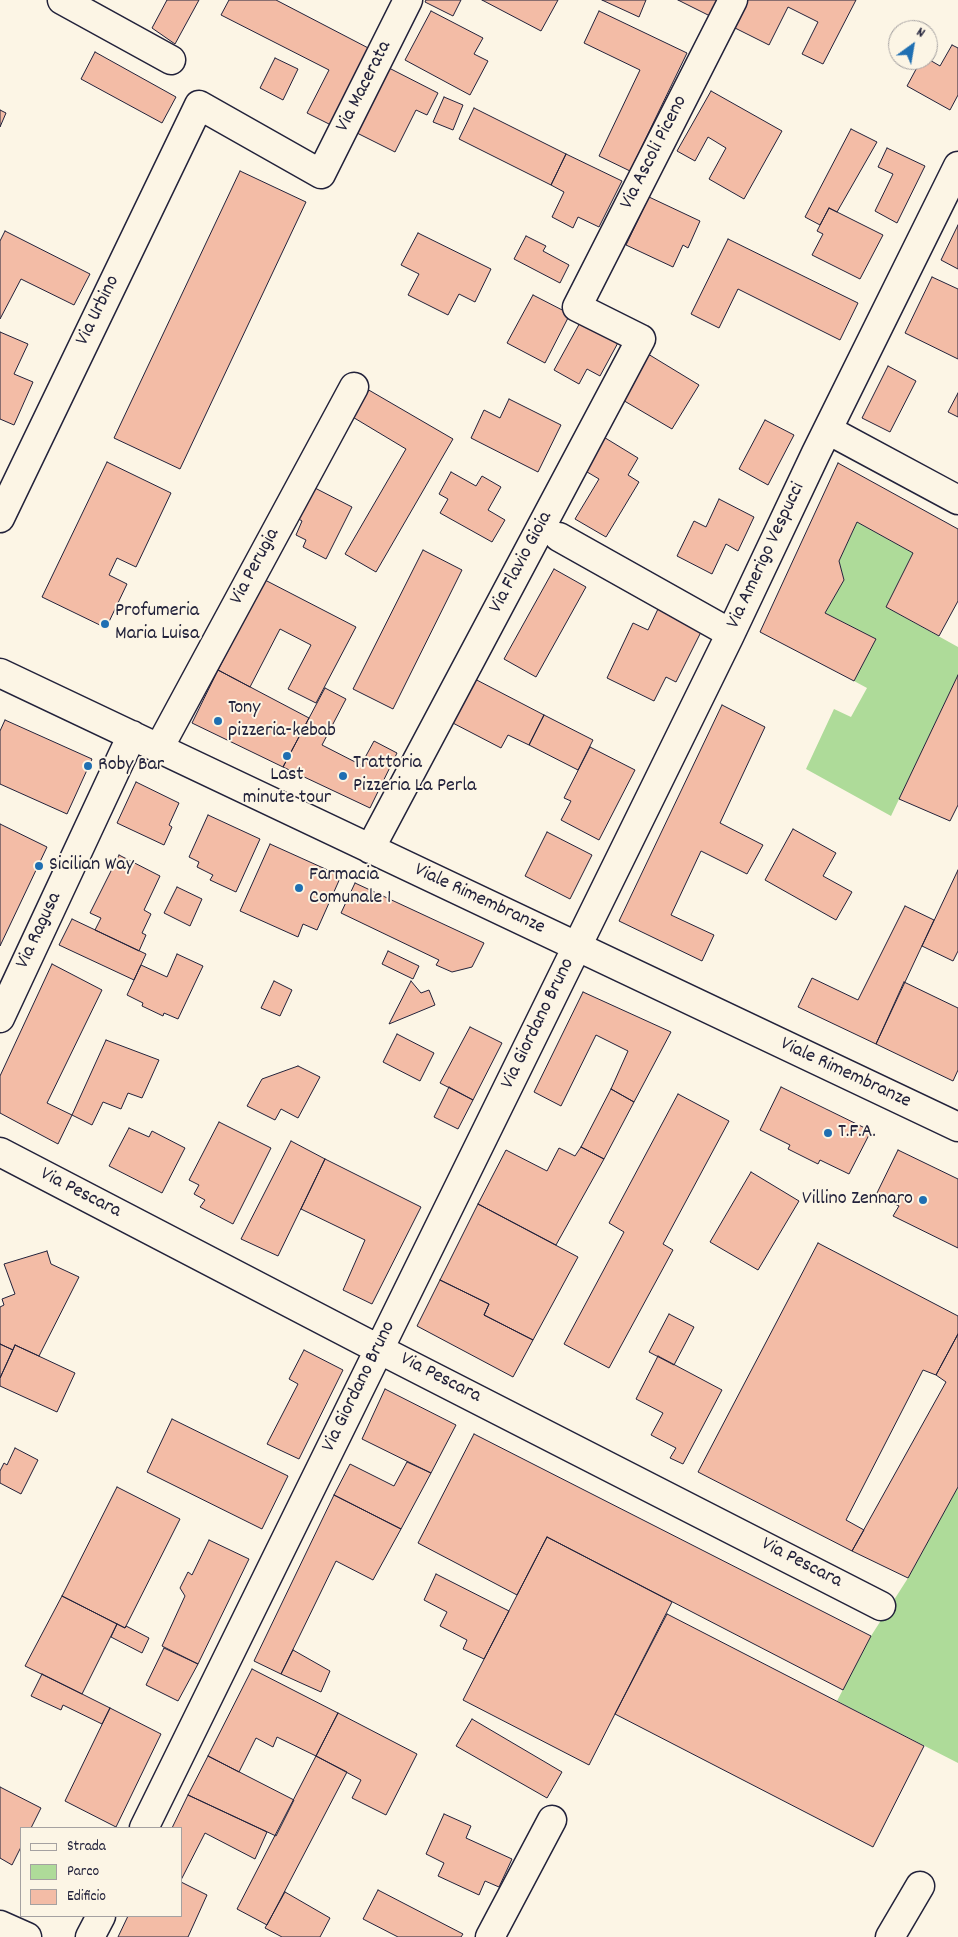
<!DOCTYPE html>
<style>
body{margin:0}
#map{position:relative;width:958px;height:1937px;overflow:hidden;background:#fcf5e5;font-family:Dekko,sans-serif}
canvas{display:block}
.legend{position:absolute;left:20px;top:1827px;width:162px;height:90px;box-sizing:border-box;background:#fcf5e5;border:1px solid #a5a1a1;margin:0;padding:6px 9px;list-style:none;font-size:15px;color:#22223b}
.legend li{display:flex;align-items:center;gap:10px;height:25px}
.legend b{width:25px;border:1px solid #a5a1a1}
.north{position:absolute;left:888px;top:20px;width:50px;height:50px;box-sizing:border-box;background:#fcf5e5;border:1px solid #a5a1a1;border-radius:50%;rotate:32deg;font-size:14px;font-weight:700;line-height:20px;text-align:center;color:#22223b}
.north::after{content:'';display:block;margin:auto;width:18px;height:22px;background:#1f6fb2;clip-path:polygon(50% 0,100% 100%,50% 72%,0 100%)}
</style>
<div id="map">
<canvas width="958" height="1937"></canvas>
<ul class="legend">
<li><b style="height:6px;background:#fcf5e5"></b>Strada</li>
<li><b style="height:14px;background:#aedb99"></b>Parco</li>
<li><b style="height:14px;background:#f3bca6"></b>Edificio</li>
</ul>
<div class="north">N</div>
</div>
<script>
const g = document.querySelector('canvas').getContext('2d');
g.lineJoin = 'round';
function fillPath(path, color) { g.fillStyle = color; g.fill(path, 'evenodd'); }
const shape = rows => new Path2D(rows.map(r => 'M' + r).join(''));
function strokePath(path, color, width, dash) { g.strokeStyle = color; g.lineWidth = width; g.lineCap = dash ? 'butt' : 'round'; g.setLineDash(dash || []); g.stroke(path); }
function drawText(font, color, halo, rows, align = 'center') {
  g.font = font + ' Dekko,sans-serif'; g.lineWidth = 4; g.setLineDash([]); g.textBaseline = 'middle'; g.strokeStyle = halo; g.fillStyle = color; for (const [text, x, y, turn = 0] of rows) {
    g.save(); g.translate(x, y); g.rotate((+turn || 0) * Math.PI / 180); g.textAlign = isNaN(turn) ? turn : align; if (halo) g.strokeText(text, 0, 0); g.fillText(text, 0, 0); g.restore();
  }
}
fillPath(shape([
 [857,522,913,553,886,607,958,647,958,675,891,816,806,769,834,709,851,717,867,688,854,681,876,639,825,613,844,580,839,561],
 [958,1487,958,1763,837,1701,871,1636,908,1578]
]), '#aedb99');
const building = shape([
 [167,0,199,0,175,44,152,28,167,0],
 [229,0,276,0,374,51,335,127,307,113,329,70,221,15,229,0],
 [426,0,461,0,453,16,425,2,426,0],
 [482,0,558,0,541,31,482,0],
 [602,0,646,0,639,17,602,0],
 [678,0,718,0,710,16,678,0],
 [747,0,856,0,823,64,802,54,818,22,788,7,769,45,733,27,747,0],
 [431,11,483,38,474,54,488,61,470,95,405,60,431,11],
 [599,11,687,53,630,171,599,156,640,70,584,43,599,11],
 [952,45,958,48,958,95,950,110,907,86,921,60,928,59,940,66,952,45],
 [95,52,176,97,162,123,81,79,95,52],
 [275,58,298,69,283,100,260,88,275,58],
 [389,68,438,93,427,115,416,110,395,152,357,133,389,68],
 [711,91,782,131,744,199,709,179,726,148,708,137,695,161,677,151,711,91],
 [444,97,463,105,453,130,433,122,444,97],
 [474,108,566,154,551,185,459,139,474,108],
 [0,110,6,113,0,127,0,110],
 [851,129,877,142,837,212,829,208,820,225,805,217,851,129],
 [887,148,925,166,897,223,875,211,893,174,878,167,887,148],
 [566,154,622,181,599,227,578,217,573,228,552,217,564,192,551,185,566,154],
 [240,171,306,202,180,469,114,438,240,171],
 [649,197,700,221,688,248,683,245,673,267,626,245,649,197],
 [829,208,883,235,860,279,812,255,823,234,817,231,829,208],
 [958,225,958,269,941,260,958,225],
 [5,231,90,274,74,305,21,279,0,319,0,241,5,231],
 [418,233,491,269,475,302,459,294,448,315,408,295,419,274,401,265,418,233],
 [526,236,546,246,543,251,569,265,560,283,514,259,526,236],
 [728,239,858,303,840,340,738,289,719,328,691,314,728,239],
 [932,277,958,289,958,359,905,333,932,277],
 [533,295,570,314,545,363,507,343,533,295],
 [582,319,620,339,600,376,587,369,579,384,554,370,582,319],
 [0,332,28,344,14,374,33,382,14,425,0,419,0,332],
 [648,354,699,385,672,429,621,399,648,354],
 [888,366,916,381,890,432,862,418,888,366],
 [367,389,453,439,376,572,345,554,406,449,351,416,367,389],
 [958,393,958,417,948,412,958,393],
 [509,399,561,425,538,472,471,438,484,410,500,418,509,399],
 [765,420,794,435,768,485,739,469,765,420],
 [602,436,638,458,628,475,639,482,606,537,575,519,599,479,582,469,602,436],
 [107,462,171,493,136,567,117,558,109,575,127,584,106,628,42,597,107,462],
 [838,463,958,529,958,601,939,636,886,607,913,553,857,522,839,561,844,580,825,613,876,639,854,681,760,632,838,463],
 [451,472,476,486,482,476,501,487,488,510,505,520,492,542,440,513,448,499,439,494,451,472],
 [313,487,352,507,326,559,303,547,306,540,296,535,302,521,297,518,313,487],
 [719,499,754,517,738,551,726,544,712,574,677,556,694,521,706,527,719,499],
 [423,550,462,570,393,709,353,689,423,550],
 [554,569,586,587,536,677,504,659,554,569],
 [265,580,356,627,316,703,288,689,311,645,280,629,250,687,218,670,265,580],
 [658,609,702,630,676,682,666,677,654,701,607,678,633,623,648,630,658,609],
 [218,670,309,718,283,767,192,723,218,670],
 [958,675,958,805,950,821,899,799,958,675],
 [471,677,544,715,529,745,508,735,501,748,449,721,471,677],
 [325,688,346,699,322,745,361,765,374,741,397,753,370,808,283,767,325,688],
 [722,705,765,727,720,823,763,845,747,874,701,851,671,915,714,935,702,961,619,921,722,705],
 [544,715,593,740,578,770,529,745,544,715],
 [5,720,92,759,67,814,0,784,0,731,5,720],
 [590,747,635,770,599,840,561,820,571,801,564,798,590,747],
 [136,782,179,803,169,825,172,827,164,845,117,823,136,782],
 [208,815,260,839,236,892,210,880,213,875,197,867,199,862,189,857,208,815],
 [0,824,47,847,0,946,0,824],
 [793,829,836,853,823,876,852,892,836,920,765,880,793,829],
 [547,832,592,855,570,899,525,876,547,832],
 [270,844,341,876,317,930,303,924,298,937,240,911,270,844],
 [119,855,160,876,144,910,151,914,142,933,146,935,139,951,95,930,101,918,90,913,119,855],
 [958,870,958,951,953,961,922,946,958,870],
 [355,883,484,943,472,967,452,972,436,965,439,960,341,913,355,883],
 [177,887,202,899,190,926,164,913,177,887],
 [905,906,934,920,876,1044,798,1007,812,978,858,1000,905,906],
 [72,919,146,954,134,980,59,945,72,919],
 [388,951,419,966,413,979,382,964,388,951],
 [177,954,203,966,178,1019,164,1013,163,1016,142,1006,143,1003,127,995,141,965,167,977,177,954],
 [52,964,102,990,47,1103,72,1115,58,1144,0,1113,0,1076,52,964],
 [274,981,292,990,280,1016,261,1008,274,981],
 [411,981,421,993,429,990,435,1005,389,1024,411,981],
 [904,982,958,1008,958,1070,953,1081,876,1044,904,982],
 [583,992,671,1032,634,1102,611,1089,628,1051,596,1035,561,1106,534,1092,583,992],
 [470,1027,502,1043,473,1100,440,1083,470,1027],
 [397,1034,434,1053,420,1081,383,1062,397,1034],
 [106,1040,159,1060,142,1098,128,1093,121,1109,103,1102,92,1125,72,1115,106,1040],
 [298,1066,320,1077,298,1118,281,1109,275,1120,247,1106,262,1079,298,1066],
 [449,1087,473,1100,458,1129,434,1117,449,1087],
 [781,1087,871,1131,849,1174,820,1160,818,1164,788,1149,790,1145,760,1130,781,1087],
 [611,1089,634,1102,604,1159,581,1147,611,1089],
 [678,1094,729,1121,663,1244,673,1250,609,1368,564,1344,624,1232,609,1223,678,1094],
 [219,1122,271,1148,233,1224,200,1207,205,1200,194,1194,199,1185,189,1180,219,1122],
 [129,1128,149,1137,152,1131,185,1148,162,1193,109,1166,129,1128],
 [291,1141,325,1159,278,1256,241,1239,291,1141],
 [581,1147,604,1159,556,1245,478,1204,506,1150,547,1171,559,1148,575,1156,581,1147],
 [898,1150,958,1179,958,1248,893,1216,899,1206,876,1195,898,1150],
 [325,1159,421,1207,372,1304,343,1290,365,1240,301,1209,325,1159],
 [751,1172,799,1201,758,1270,710,1242,751,1172],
 [478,1204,578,1257,533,1340,484,1315,489,1304,440,1280,478,1204],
 [818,1243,958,1316,958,1334,936,1375,923,1370,846,1520,864,1530,852,1551,698,1472,818,1243],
 [47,1251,51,1264,79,1277,39,1356,15,1345,13,1350,0,1344,0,1307,4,1305,2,1299,15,1294,4,1264,47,1251],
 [440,1280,489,1304,484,1315,533,1340,513,1377,417,1326,440,1280],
 [669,1314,694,1327,674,1365,649,1352,669,1314],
 [958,1334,958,1487,908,1578,852,1551,946,1382,936,1375,958,1334],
 [0,1344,13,1350,0,1378,0,1344],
 [15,1345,75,1373,57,1412,0,1386,0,1378,15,1345],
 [304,1350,343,1370,299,1459,267,1444,298,1384,289,1379,304,1350],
 [658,1356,722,1390,683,1464,670,1458,676,1448,651,1435,663,1413,636,1399,658,1356],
 [385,1389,456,1425,431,1473,362,1439,385,1389],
 [172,1419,288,1476,262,1529,147,1472,172,1419],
 [474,1434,871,1636,843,1690,547,1537,517,1595,418,1543,474,1434],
 [15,1448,38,1460,21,1494,0,1483,0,1471,4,1463,7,1465,15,1448],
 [407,1462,431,1473,401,1529,334,1495,350,1464,394,1486,407,1462],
 [117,1487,180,1519,125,1628,62,1596,117,1487],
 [334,1495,401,1529,373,1580,336,1561,281,1674,254,1661,334,1495],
 [547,1537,672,1602,589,1765,463,1700,547,1537],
 [209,1540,249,1559,198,1664,162,1646,185,1596,180,1588,188,1572,192,1575,209,1540],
 [436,1574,509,1611,484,1659,463,1649,467,1640,440,1626,447,1612,424,1600,436,1574],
 [62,1596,117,1624,82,1694,25,1666,62,1596],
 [667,1614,924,1746,873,1847,615,1714,667,1614],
 [117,1624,125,1628,126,1626,149,1638,142,1653,111,1637,117,1624],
 [164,1648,198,1664,178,1701,146,1685,164,1648],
 [293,1650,330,1671,321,1692,281,1674,293,1650],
 [252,1669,338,1713,316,1756,277,1737,273,1747,256,1738,239,1772,208,1756,252,1669],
 [42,1674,110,1708,102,1724,63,1705,61,1710,31,1696,42,1674],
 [110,1708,161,1734,116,1827,65,1801,110,1708],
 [338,1713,417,1754,386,1815,352,1798,361,1780,316,1756,338,1713],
 [472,1719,562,1772,547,1798,456,1746,472,1719],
 [208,1756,294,1800,276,1836,188,1795,208,1756],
 [316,1756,347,1772,267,1925,237,1909,316,1756],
 [0,1787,41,1808,31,1828,21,1828,21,1847,12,1865,0,1858,0,1787],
 [188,1795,267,1832,255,1859,205,1833,181,1880,181,1828,172,1828,188,1795],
 [444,1814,471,1826,466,1838,512,1859,499,1887,485,1881,479,1895,438,1876,444,1863,426,1854,444,1814],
 [181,1882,207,1895,188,1937,118,1937,128,1916,181,1916,181,1882],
 [378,1890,463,1934,461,1937,398,1937,363,1919,378,1890],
 [285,1892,330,1918,320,1937,282,1937,265,1928,285,1892]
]);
fillPath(building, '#f3bca6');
strokePath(building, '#22223b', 1);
const minor = shape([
 [62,0,171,60],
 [828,430,958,500],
 [0,518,199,105,321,174,408,0],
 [559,537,730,633],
 [0,673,958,1127],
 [159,748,354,387],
 [370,849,641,339,577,307,733,0],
 [0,1018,132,735],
 [0,1152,361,1340,881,1606],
 [144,1828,729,637,816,453,958,166],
 [0,1925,27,1937],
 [90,1937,101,1916],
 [490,1937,552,1820],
 [890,1937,920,1886]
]);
strokePath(minor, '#22223b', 31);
strokePath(minor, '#fcf5e5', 28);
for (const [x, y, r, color] of [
 [105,624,5,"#1f6fb2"],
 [218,721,5,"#1f6fb2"],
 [287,756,5,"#1f6fb2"],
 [88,766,5,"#1f6fb2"],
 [343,776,5,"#1f6fb2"],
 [39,866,5,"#1f6fb2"],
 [299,888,5,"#1f6fb2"],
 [828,1133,5,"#1f6fb2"],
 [923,1200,5,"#1f6fb2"]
]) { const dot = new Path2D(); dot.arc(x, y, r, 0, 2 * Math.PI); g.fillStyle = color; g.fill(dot); strokePath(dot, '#fcf5e5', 2); }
drawText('20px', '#22223b', '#fcf5e5', [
 ["Via Macerata",365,87,-63],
 ["Via Ascoli Piceno",655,153,-63],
 ["Via Urbino",99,311,-64],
 ["Via Amerigo Vespucci",767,556,-65],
 ["Via Flavio Gioia",522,563,-62],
 ["Via Perugia",256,567,-62],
 ["Viale Rimembranze",479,900,25],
 ["Via Ragusa",40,931,-65],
 ["Via Giordano Bruno",539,1024,-64],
 ["Viale Rimembranze",845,1074,25],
 ["Via Pescara",80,1194,27],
 ["Via Pescara",440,1379,27],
 ["Via Giordano Bruno",360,1387,-64],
 ["Via Pescara",801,1564,27]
]);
drawText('20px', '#22223b', '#fcf5e5', [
 ["Profumeria",115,612],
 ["Maria Luisa",115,635],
 ["Tony",228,709],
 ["pizzeria-kebab",228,732],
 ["Trattoria",353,764],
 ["Pizzeria La Perla",353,787],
 ["Roby Bar",98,766],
 ["Last",287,776,"center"],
 ["minute tour",287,799,"center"],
 ["Sicilian Way",49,866],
 ["Farmacia",309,876],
 ["Comunale 1",309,899],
 ["T.F.A.",838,1133],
 ["Villino Zennaro",913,1200,"right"]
], 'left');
</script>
